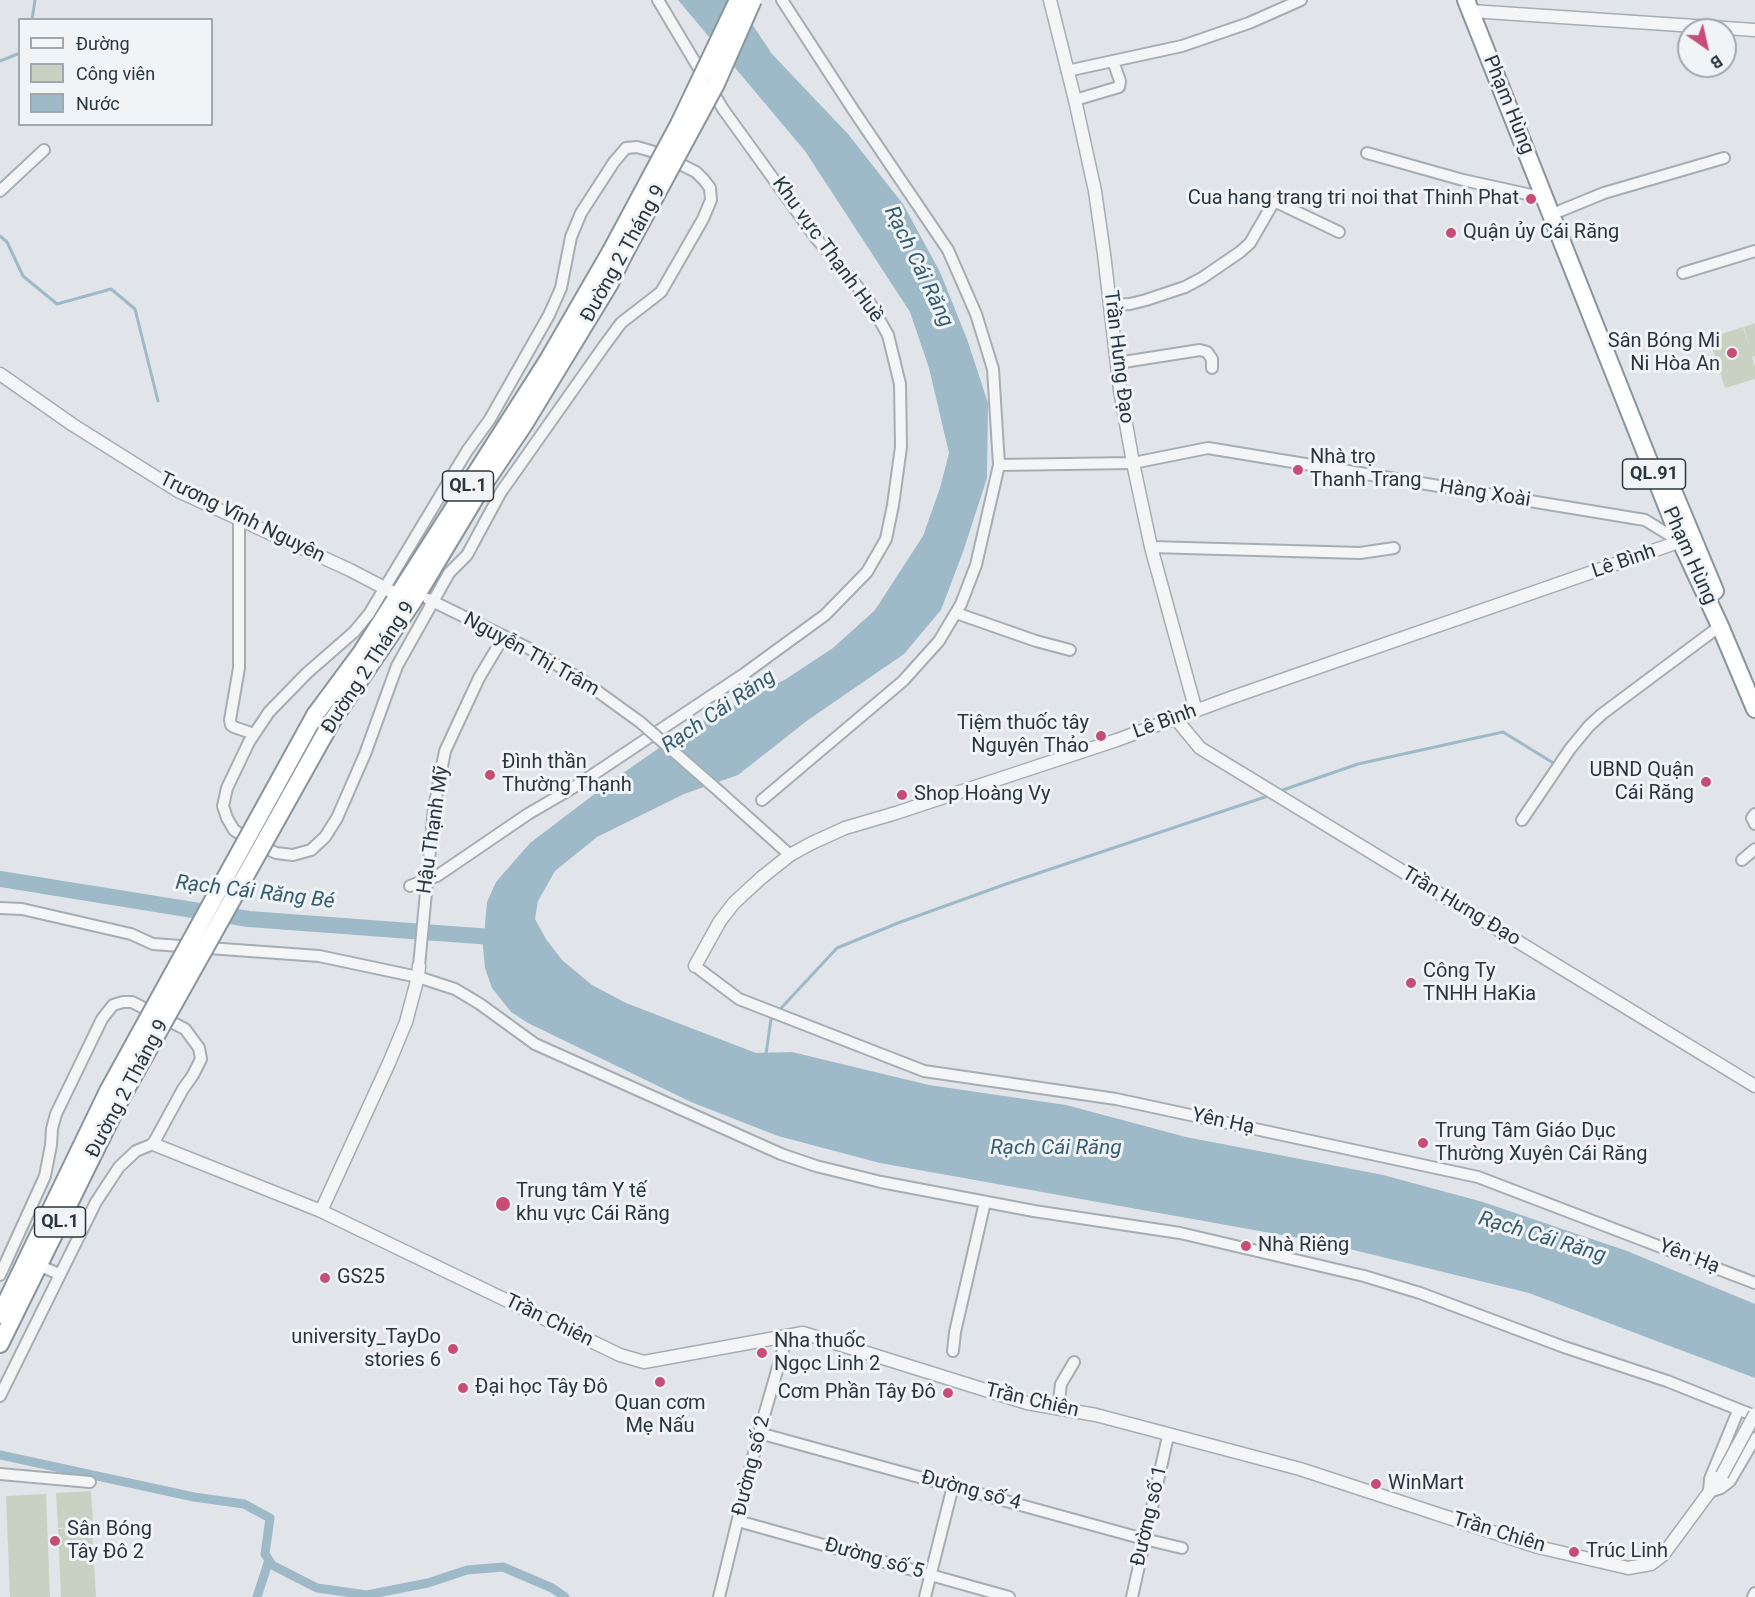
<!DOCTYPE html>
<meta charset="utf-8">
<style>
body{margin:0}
#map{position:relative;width:1755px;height:1597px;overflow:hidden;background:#e1e5e9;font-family:Roboto,sans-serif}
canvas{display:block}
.legend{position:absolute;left:18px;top:18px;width:195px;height:108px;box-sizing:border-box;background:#f0f4f6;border:2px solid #a1a8ad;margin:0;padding:8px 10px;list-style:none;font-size:18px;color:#2a363f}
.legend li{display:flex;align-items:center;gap:12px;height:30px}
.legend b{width:30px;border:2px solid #a1a8ad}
.north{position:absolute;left:1677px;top:18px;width:60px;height:60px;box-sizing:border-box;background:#f0f4f6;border:2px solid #a1a8ad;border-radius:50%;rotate:146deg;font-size:16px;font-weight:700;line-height:24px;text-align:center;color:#2a363f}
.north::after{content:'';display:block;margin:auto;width:21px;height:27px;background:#c74d76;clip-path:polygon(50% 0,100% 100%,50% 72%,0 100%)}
</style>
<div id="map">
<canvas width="1755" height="1597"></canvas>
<ul class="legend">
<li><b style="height:8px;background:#f3f5f7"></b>Đường</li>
<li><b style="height:16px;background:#c9d2c2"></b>Công viên</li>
<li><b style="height:16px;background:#9eb9c7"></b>Nước</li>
</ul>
<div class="north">B</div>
</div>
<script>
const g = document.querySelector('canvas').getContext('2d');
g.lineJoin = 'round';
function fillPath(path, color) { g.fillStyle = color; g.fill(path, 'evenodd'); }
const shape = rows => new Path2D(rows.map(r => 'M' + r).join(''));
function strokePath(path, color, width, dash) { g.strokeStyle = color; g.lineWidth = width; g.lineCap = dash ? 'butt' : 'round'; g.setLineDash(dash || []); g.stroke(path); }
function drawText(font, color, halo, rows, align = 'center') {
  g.font = font + ' Roboto,sans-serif'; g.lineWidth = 6; g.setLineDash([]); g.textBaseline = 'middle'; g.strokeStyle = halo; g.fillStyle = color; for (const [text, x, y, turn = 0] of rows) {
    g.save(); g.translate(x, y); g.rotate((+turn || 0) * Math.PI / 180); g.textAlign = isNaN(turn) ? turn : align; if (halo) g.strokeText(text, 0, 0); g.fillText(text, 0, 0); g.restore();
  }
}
fillPath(shape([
 [1755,323,1755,356,1752,357,1755,367,1755,379,1725,388,1709,338,1743,327,1749,347,1744,327],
 [91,1491,93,1526,58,1528,56,1493],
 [46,1494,50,1597,10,1597,6,1496],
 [92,1527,96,1597,61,1597,58,1529]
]), '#c9d2c2');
fillPath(shape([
 [678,0,736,0,772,54,848,134,903,204,940,272,967,339,988,403,987,478,963,552,941,610,904,654,808,720,738,775,684,794,597,837,555,871,538,901,535,919,546,939,562,960,592,985,626,1003,756,1053,792,1052,929,1085,1066,1105,1186,1137,1383,1175,1483,1202,1627,1251,1755,1304,1755,1378,1529,1293,1321,1242,880,1163,778,1136,691,1102,528,1023,511,1012,492,988,485,968,483,947,487,902,496,882,530,843,613,780,682,732,786,679,833,648,875,610,923,536,940,488,949,453,929,368,910,312,805,151]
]), '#9eb9c7');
strokePath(shape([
 [32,20,35,0],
 [0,61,20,53],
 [0,236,7,242,23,276,57,304,111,289,135,309,158,401],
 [1280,791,1358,764,1503,732,1555,764],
 [766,1054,771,1019,837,948,898,923,1006,884,1271,795]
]), '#9eb9c7', 3);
strokePath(shape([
 [0,1455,194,1497,244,1504,270,1518,265,1554,272,1565,317,1588,367,1595,428,1583,467,1570,503,1567,552,1588,565,1597],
 [257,1597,269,1560]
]), '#9eb9c7', 9);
strokePath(shape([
 [0,879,249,919,505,938]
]), '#9eb9c7', 16);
const minor = shape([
 [1067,71,1182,46,1249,23,1301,0],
 [1075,100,1119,87,1120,81,1113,61],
 [637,147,651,151,682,165,696,172,704,180,710,188,711,200,703,219,661,292,621,323,604,346,501,492,467,555,449,573,397,666,365,754,337,818,325,837,311,850,293,855,276,853,251,841,234,830,227,818,223,806,227,788,249,742,269,712,307,673,354,632,369,614,467,451,490,419,549,315,561,288,571,237,581,213,614,162,626,148,637,147],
 [1367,153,1463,180,1545,198],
 [0,191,44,150],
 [1560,211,1604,193,1724,158],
 [1683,273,1755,251],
 [1111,305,1130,304,1146,300,1185,287,1202,278,1240,252,1250,243,1272,205,1276,202,1339,232],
 [1117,363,1200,350,1207,352,1212,359,1212,368],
 [999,465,1133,463,1208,448,1645,520,1681,542],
 [239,519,239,668,230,720,231,725,234,727,254,734],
 [1151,547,1360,553,1394,548],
 [428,599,530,649,579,678,640,722],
 [956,613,1036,641,1070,650],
 [721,793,790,855],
 [762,800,903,681,939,641,961,604,976,565,999,465,993,369,976,314,948,250,854,111,782,0],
 [1755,814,1752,818,1755,824],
 [1522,820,1570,749,1589,726,1602,714,1720,626],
 [1742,860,1755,849],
 [410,886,437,876,528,814,576,786,744,674,825,615,867,572,886,539,893,505,901,447,900,384,888,335,867,298,816,238,723,109,658,0],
 [0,908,22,909,131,934,153,944,319,956,418,977,455,989,480,1004,535,1044,781,1154,816,1166,881,1182,1034,1211,1180,1233,1364,1276,1420,1293,1564,1347,1667,1381,1755,1416],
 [419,966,434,808,445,751,479,678,504,636],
 [695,966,739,999,924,1071,1116,1099,1478,1177,1755,1283],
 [38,1265,59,1274],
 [0,1275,45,1176,51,1145,52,1129,56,1114,102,1019,113,1005,123,1002,132,1002,185,1029,199,1048,201,1059,193,1075,183,1089,153,1144,136,1151,119,1167,96,1202,0,1396],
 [953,1351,955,1332,985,1202],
 [1058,1409,1061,1384,1074,1362],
 [1738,1411,1710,1479,1709,1492,1721,1488,1730,1481,1755,1438],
 [759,1433,1144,1539,1182,1548],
 [0,1474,90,1482],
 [738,1521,1009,1597],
 [719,1597,759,1433,787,1336],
 [925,1597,953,1486],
 [1132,1597,1168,1436],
 [1753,1597,1755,1593]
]);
const tertiary = shape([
 [1050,0,1075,100,1095,191,1104,254,1120,390,1133,463,1151,547,1196,711],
 [1471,11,1755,30],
 [0,374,73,425,178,491,350,570,398,595],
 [1176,719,1200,748,1755,1086],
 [419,966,418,977,406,1022,389,1063,321,1211,620,1355,644,1362,803,1333,1027,1403,1096,1415,1300,1469,1538,1547,1628,1568,1651,1564,1663,1555,1722,1475],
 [695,966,720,921,734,903,761,878,790,855,812,843,845,828,896,813,1117,740,1230,698,1687,539],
 [153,1144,321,1211]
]);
const trunk = shape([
 [1466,0,1681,542,1720,626,1755,709],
 [1667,476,1715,591],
 [315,715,361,653,416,567,548,360,611,251],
 [332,721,414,600,480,490,523,426,610,283,623,256],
 [0,1315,108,1091],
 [0,1344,120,1100]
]);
strokePath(minor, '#a6adb3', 14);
strokePath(tertiary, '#a6adb3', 15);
strokePath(trunk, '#89959e', 20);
strokePath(minor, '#f3f5f7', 10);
strokePath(tertiary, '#f3f5f7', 12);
strokePath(trunk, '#fff', 16);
const minorBridge = shape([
 [640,722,721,793]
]);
const tertiaryBridge = shape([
 [1722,1475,1755,1414]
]);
const trunkBridge = shape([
 [611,251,679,124,738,0],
 [623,256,716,84,753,0],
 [108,1091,315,715],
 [120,1100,332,721]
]);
strokePath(minorBridge, '#a6adb3', 14, []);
strokePath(tertiaryBridge, '#a6adb3', 15, []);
strokePath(trunkBridge, '#89959e', 20, []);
strokePath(minorBridge, '#f3f5f7', 10);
strokePath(tertiaryBridge, '#f3f5f7', 12);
strokePath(trunkBridge, '#fff', 16);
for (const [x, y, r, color] of [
 [1531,199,6,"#c74d76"],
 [1451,233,6,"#c74d76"],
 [1732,353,6,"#c74d76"],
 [1298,470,6,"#c74d76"],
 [1101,736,6,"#c74d76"],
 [490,775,6,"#c74d76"],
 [1706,782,6,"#c74d76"],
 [902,795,6,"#c74d76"],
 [1411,983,6,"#c74d76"],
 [1423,1143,6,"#c74d76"],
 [503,1204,8,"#c74d76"],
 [1246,1246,6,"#c74d76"],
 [325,1278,6,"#c74d76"],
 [453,1349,6,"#c74d76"],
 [762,1353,6,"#c74d76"],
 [660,1382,6,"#c74d76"],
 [463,1388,6,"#c74d76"],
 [948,1393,6,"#c74d76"],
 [1376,1484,6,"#c74d76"],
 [55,1541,6,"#c74d76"],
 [1574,1552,6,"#c74d76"]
]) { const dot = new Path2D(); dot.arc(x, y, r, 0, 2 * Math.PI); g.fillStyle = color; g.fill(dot); strokePath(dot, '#f0f4f6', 2); }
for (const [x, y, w] of [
 [1654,474,63],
 [468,486,51],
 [60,1222,51]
]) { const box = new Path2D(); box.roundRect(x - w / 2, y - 15, w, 30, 4.5); g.fillStyle = '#f0f4f6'; g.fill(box); strokePath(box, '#2a363f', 1.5); }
drawText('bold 18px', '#2a363f', null, [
 ["QL.91",1654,474],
 ["QL.1",468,486],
 ["QL.1",60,1222]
]);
drawText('20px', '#2a363f', '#f0f4f6', [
 ["Phạm Hùng",1508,105,68],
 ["Khu vực Thạnh Huề",827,250,54],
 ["Đường 2 Tháng 9",624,254,-61],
 ["Trần Hưng Đạo",1118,357,83],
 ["Hàng Xoài",1485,494,9],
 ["Trương Vĩnh Nguyên",242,518,26],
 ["Phạm Hùng",1689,556,66],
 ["Lê Bình",1624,562,-19],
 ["Nguyễn Thị Trâm",531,655,29],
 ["Đường 2 Tháng 9",369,668,-57],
 ["Lê Bình",1165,722,-20],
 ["Hậu Thạnh Mỹ",434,830,-82],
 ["Trần Hưng Đạo",1461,907,31],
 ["Đường 2 Tháng 9",128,1089,-62],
 ["Yên Hạ",1223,1122,12],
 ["Yên Hạ",1689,1257,21],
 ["Trần Chiên",549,1321,26],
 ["Trần Chiên",1032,1401,13],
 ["Đường số 2",752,1466,-76],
 ["Đường số 4",971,1491,15],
 ["Đường số 1",1150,1516,-77],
 ["Trần Chiên",1499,1533,17],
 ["Đường số 5",874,1559,16]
]);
drawText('20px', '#2a363f', '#f0f4f6', [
 ["Cua hang trang tri noi that Thinh Phat",1519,199,"right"],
 ["Quận ủy Cái Răng",1463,233],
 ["Sân Bóng Mi",1720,342,"right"],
 ["Ni Hòa An",1720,365,"right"],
 ["Nhà trọ",1310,458],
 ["Thanh Trang",1310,481],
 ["Tiệm thuốc tây",1089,724,"right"],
 ["Nguyên Thảo",1089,747,"right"],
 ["Đình thần",502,763],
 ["Thường Thạnh",502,786],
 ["UBND Quận",1694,771,"right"],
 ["Cái Răng",1694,794,"right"],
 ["Shop Hoàng Vy",914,795],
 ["Công Ty",1423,972],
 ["TNHH HaKia",1423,995],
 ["Trung Tâm Giáo Dục",1435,1132],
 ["Thường Xuyên Cái Răng",1435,1155],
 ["Trung tâm Y tế",516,1192],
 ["khu vực Cái Răng",516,1215],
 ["Nhà Riêng",1258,1246],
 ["GS25",337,1278],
 ["university_TayDo",441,1338,"right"],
 ["stories 6",441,1361,"right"],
 ["Nha thuốc",774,1342],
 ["Ngọc Linh 2",774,1365],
 ["Đại học Tây Đô",475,1388],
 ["Cơm Phần Tây Đô",936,1393,"right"],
 ["Quan cơm",660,1404,"center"],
 ["Mẹ Nấu",660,1427,"center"],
 ["WinMart",1388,1484],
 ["Sân Bóng",67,1530],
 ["Tây Đô 2",67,1553],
 ["Trúc Linh",1586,1552]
], 'left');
drawText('italic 21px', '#365c71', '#f0f4f6', [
 ["Rạch Cái Răng",918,267,64],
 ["Rạch Cái Răng",719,712,-34],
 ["Rạch Cái Răng Bé",255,893,7],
 ["Rạch Cái Răng",1056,1149],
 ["Rạch Cái Răng",1542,1238,17]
]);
</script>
